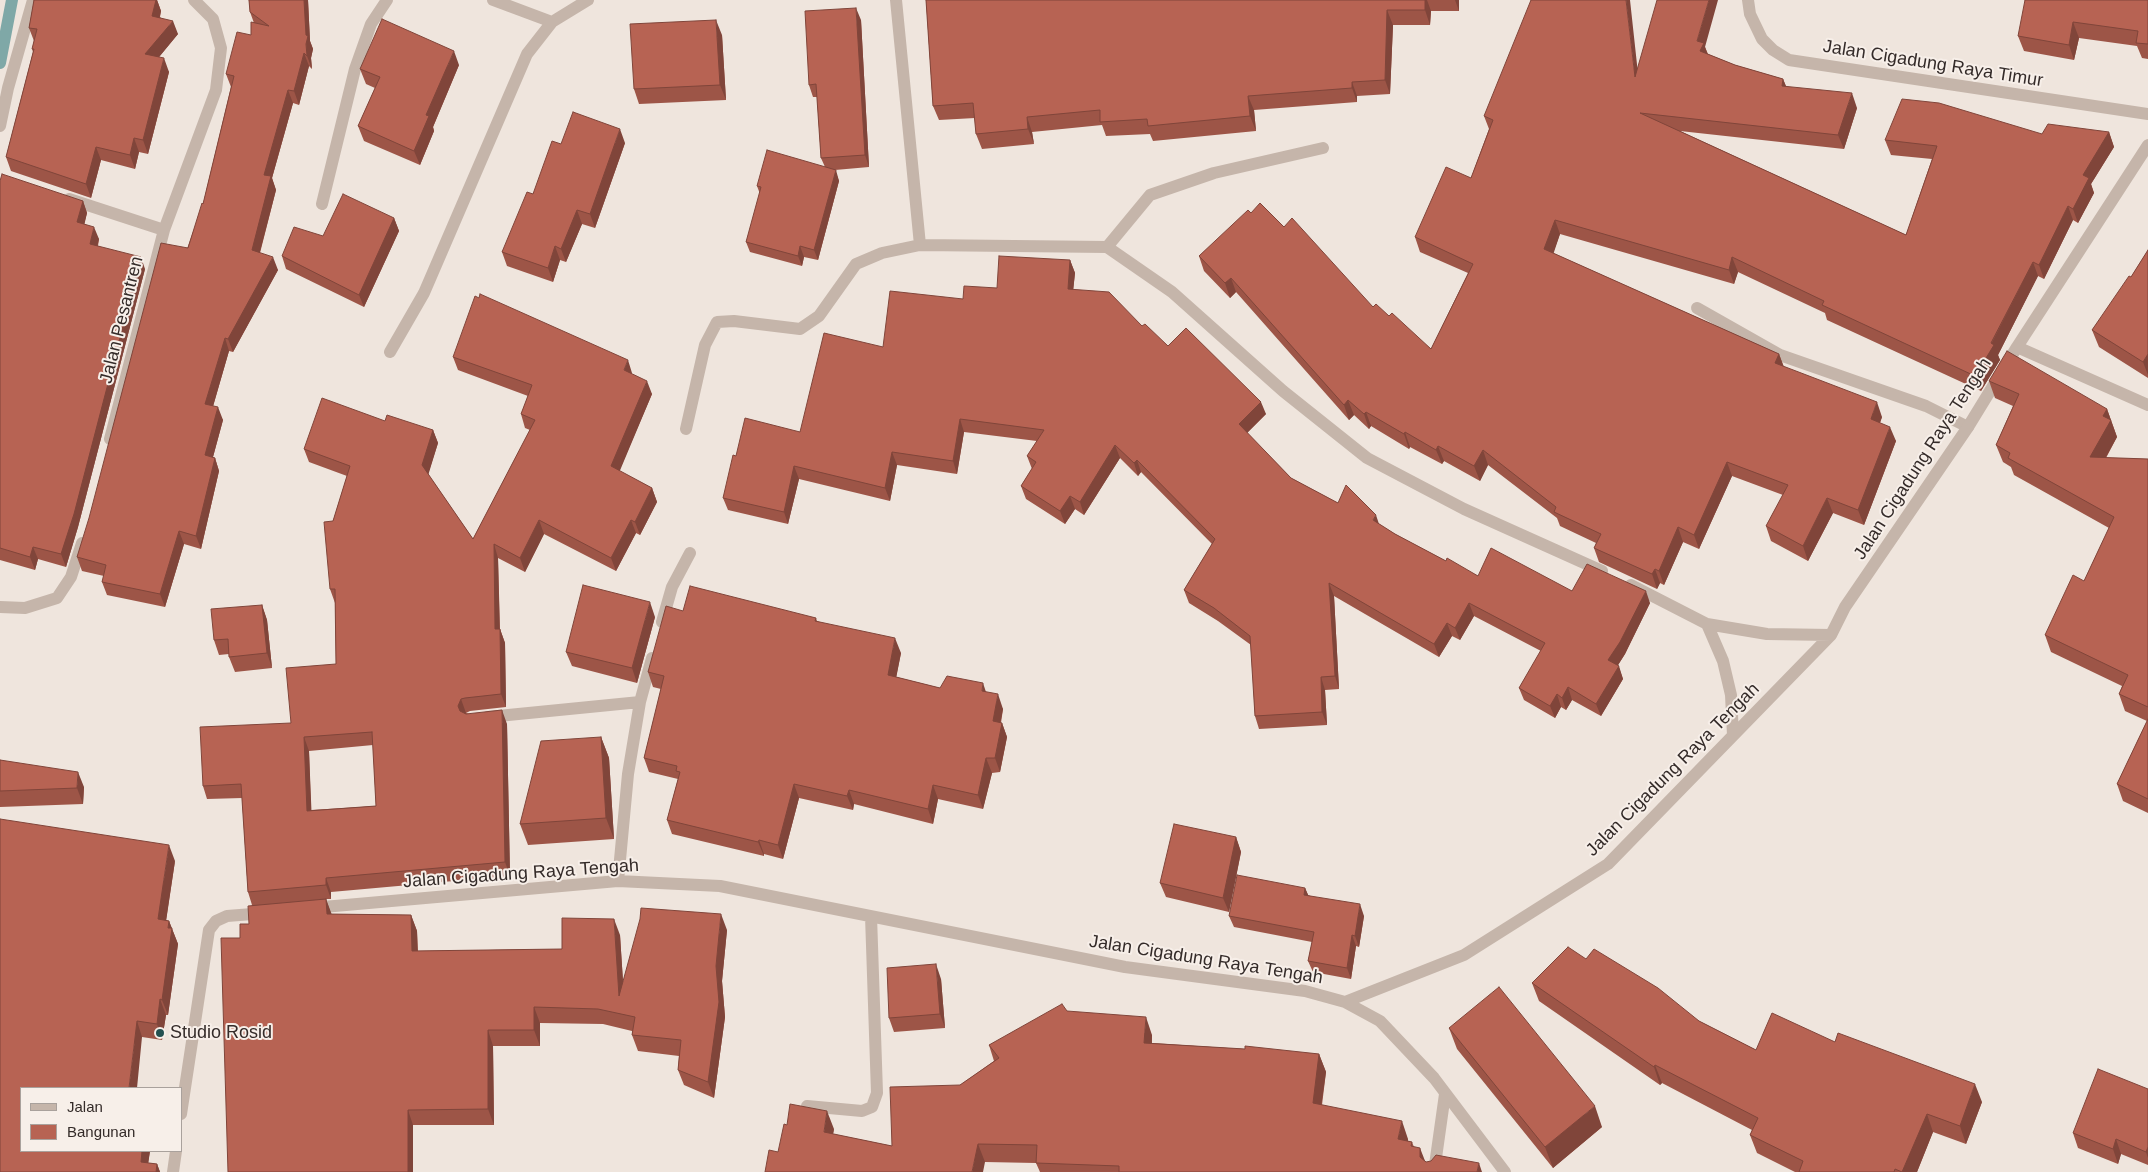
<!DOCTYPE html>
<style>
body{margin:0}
#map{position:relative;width:2148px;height:1172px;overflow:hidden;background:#efe5dd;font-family:Helvetica,sans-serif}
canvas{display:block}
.legend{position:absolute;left:20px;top:1087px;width:162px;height:65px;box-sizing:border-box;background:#f7efe9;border:1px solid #a9a19c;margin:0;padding:6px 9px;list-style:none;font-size:15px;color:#342b29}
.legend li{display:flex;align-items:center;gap:10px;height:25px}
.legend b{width:25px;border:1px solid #a9a19c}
</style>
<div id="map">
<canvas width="2148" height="1172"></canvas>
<ul class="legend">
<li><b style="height:6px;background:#c5b5aa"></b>Jalan</li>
<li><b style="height:14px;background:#b76353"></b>Bangunan</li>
</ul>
</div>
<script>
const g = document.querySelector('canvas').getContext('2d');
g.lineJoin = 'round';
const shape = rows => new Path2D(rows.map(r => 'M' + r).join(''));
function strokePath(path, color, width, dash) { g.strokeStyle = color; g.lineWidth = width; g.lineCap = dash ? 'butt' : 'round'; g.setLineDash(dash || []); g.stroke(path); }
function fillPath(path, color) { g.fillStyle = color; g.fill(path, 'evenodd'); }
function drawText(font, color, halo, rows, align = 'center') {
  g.font = font + ' Helvetica,sans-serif'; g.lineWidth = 4; g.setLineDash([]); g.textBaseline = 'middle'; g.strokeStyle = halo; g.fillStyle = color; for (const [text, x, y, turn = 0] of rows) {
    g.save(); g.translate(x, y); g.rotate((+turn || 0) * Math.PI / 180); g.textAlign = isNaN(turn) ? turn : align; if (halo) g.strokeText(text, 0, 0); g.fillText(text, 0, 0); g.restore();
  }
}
strokePath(shape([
 [0,63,12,0]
]), '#7fa8a7', 12);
strokePath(shape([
 [1697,308,1780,355,1926,406,1968,427]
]), '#c5b5aa', 12);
strokePath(shape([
 [493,0,552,22],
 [1748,0,1750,14,1762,39,1773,50,1789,60,2148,114],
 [0,126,8,88,33,0],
 [69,199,164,230],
 [322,204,355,69,371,24,387,0],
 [920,245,1107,247,1172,292,1283,391,1367,458,1464,509,1602,571],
 [1107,247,1150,195,1214,173,1323,148],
 [2017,347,2148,405],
 [390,352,424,293,527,54,552,22,588,0],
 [686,429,705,345,717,322,734,321,800,329,819,316,856,264,882,253,920,245,896,0],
 [110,439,164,230,216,90,221,48,213,19,194,0],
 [1631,585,1707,624,1767,634,1831,635],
 [0,607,25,608,57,598,71,577,82,543],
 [662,622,672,587,690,553],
 [1707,624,1723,661,1731,695,1733,735],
 [488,717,640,702],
 [618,881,628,774,640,702,652,658],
 [312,908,618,881,720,886,1125,967,1305,991,1345,1002,1464,955,1608,864,1831,635,1845,607,1968,427,2017,347,2148,145],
 [1345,1002,1380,1021,1434,1078,1505,1172],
 [807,1106,862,1111,872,1107,877,1093,871,916],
 [181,1114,209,930,216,921,227,916,265,913],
 [173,1172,176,1151],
 [1434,1172,1445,1094]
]), '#c5b5aa', 12);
fillPath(shape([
 [34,0,157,0,161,11,160,17,178,34,159,57,169,72,148,154,139,152,135,169,101,160,91,198,11,171,6,157,33,52,32,49,34,41,29,28],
 [249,0,308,0,310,41,313,49,311,58,312,69,309,66,299,105,293,103,272,178,276,190,260,253,278,270,233,352,229,351,213,406,223,420,213,457,215,458,219,471,201,549,184,544,165,607,107,595,102,582,104,576,82,571,77,557,203,204,231,87,226,74,251,35,254,23,250,12],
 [926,0,1459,0,1459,11,1431,11,1430,25,1393,25,1390,94,1357,96,1357,102,1254,110,1256,131,1153,141,1150,134,1106,136,1102,125,1032,132,1034,144,982,149,976,134,975,118,939,120,933,106],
 [2148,0,2148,59,2142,58,2137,46,2079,38,2074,60,2024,51,2018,36],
 [861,20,869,167,835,170,839,181,818,260,804,257,802,266,750,252,746,242,760,194,757,186,825,167,821,158,817,97,813,97,809,85],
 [722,35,726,100,639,104,634,89],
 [1705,47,1708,54,1735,65,1783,79,1786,86,1857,108,1844,149,1680,131,1906,235,1932,159,1891,155,1885,140,2109,132,2114,147,2091,184,2094,193,2078,223,2073,220,2044,279,2038,276,1998,355,2000,360,1981,391,1827,320,1825,313,1738,272,1734,284,1560,234,1553,253,1779,354,1784,367,1882,417,1880,423,1896,441,1864,525,1833,513,1808,561,1771,541,1766,526,1783,495,1732,476,1699,549,1683,542,1664,585,1660,583,1657,589,1599,562,1594,548,1596,543,1560,526,1557,518,1488,465,1480,481,1444,461,1442,464,1410,447,1409,449,1371,426,1369,429,1354,415,1349,420,1236,292,1230,298,1204,271,1199,256,1251,213,1284,227,1373,307,1389,316,1431,349,1468,273,1420,252,1415,237,1471,178,1489,129,1484,116],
 [459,65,433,127,434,131,420,165,364,141,358,126,375,88,366,84,360,69],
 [625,143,595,228,582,224,566,262,560,260,553,282,507,266,502,252,533,194,561,144],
 [0,181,83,201,87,213,84,224,99,239,98,246,145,269,78,527,66,567,38,559,35,570,0,560],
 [394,218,399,231,364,307,286,269,282,256,323,236],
 [2148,250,2148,378,2099,347,2092,330,2131,277],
 [1070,260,1075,273,1073,290,1142,326,1168,346,1266,414,1247,433,1291,478,1338,503,1379,524,1395,534,1446,561,1478,576,1650,603,1625,654,1618,665,1623,679,1601,716,1572,700,1566,710,1561,707,1555,718,1524,700,1519,688,1541,651,1474,616,1460,640,1452,636,1439,657,1334,596,1339,689,1325,690,1327,725,1259,729,1255,716,1251,645,1218,621,1189,603,1184,590,1212,544,1141,472,1138,476,1120,458,1084,515,1075,509,1065,524,1026,499,1021,486,1032,469,1027,456,1037,441,964,432,957,474,897,465,890,501,799,479,788,524,728,510,723,498,736,456,800,432,883,347,963,299,997,288],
 [453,357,632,373,632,374,652,394,619,471,652,488,657,502,640,535,636,533,616,571,544,534,525,572,498,558,500,629,505,643,506,707,470,711,466,713,507,724,510,876,331,892,331,899,326,899,331,914,411,915,417,931,418,951,562,949,620,935,623,982,727,930,722,981,725,1017,714,1098,684,1085,678,1070,679,1056,638,1051,632,1035,632,1031,603,1024,540,1023,540,1046,493,1046,494,1125,413,1125,413,1172,228,1172,240,938,249,924,252,905,248,892,242,798,207,799,203,786,291,723,336,664,335,603,330,589,333,521,347,476,309,462,304,449,385,421,433,430,438,443,428,474,473,539,530,430,525,428,521,414,528,396,458,370],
 [373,745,376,806,311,810,309,751],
 [1989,381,2107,409,2117,437,2106,458,2148,459,2148,813,2123,801,2117,784,2147,721,2125,711,2119,694,2122,686,2051,652,2045,635,2084,581,2109,528,2014,475,2011,467,2003,462,1996,445,2013,406,1995,398],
 [262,605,267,620,272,668,235,672,229,657,229,654,219,655,214,640],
 [683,611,816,618,817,621,901,653,896,677,940,688,986,692,1003,709,1001,723,1002,723,1007,737,1000,772,992,773,983,809,938,799,933,824,854,804,853,810,799,798,783,859,764,854,764,856,672,834,667,820,678,779,649,772,644,758,661,689,653,687,648,672],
 [655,617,637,683,572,666,566,652],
 [601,737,609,758,614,839,528,845,520,824],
 [0,760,84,787,83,804,0,807],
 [1236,837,1241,852,1229,912,1166,897,1160,883],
 [175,861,166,920,169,921,178,944,168,1015,166,1015,162,1040,142,1037,21,1151,150,1151,148,1163,157,1164,160,1172,0,1172],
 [1305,888,1308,895,1364,916,1359,947,1356,946,1351,979,1313,972,1308,961,1312,942,1234,927,1229,916],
 [1586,959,1699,1021,1756,1050,1835,1042,1982,1102,1966,1144,1933,1132,1917,1172,1795,1172,1757,1153,1750,1135,1752,1130,1662,1083,1660,1085,1539,1001,1532,983],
 [941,979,945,1028,894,1032,889,1018],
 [1067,1011,1152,1035,1152,1043,1319,1054,1326,1072,1322,1105,1408,1139,1408,1141,1412,1142,1414,1147,1426,1162,1482,1172,1040,1172,1036,1163,985,1162,778,1152,834,1129,833,1134,892,1146,960,1085,994,1061,989,1045],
 [1449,1028,1602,1127,1553,1168,1457,1049],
 [2148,1089,2148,1165,2121,1154,2118,1164,2078,1148,2073,1133]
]), '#9d5547');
fillPath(shape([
 [156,0,157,0,161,11,157,29,152,16],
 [304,0,308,0,310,41,313,49,311,58,312,69,307,56],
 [1425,0,1427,0,1431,11,1430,25,1425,10],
 [1455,0,1459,0,1459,11],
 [1626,0,1630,0,1640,92,1635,77],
 [1709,0,1718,0,1705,47,1709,58,1706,66,1697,41],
 [856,8,861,20,869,167,865,155],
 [1387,10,1393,25,1390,94,1385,80],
 [716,20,722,35,726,100,720,85],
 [173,21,178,34,150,68,145,54],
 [2073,22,2079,38,2074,60,2069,45],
 [454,51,459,65,433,127,434,131,420,165,414,151,426,115],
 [304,53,309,66,299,105,294,91],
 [164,58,169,72,148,154,143,140],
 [1783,79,1789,94,1782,86],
 [1352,82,1357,96,1357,102,1352,88],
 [288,90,293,103,272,178,276,190,257,263,252,250,264,175],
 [1852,93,1857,108,1844,149,1838,135],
 [1248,96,1254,110,1256,131,1250,116],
 [1027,117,1032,132,1034,144,1028,129],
 [620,129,625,143,595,228,590,214],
 [2109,132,2114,147,2091,184,2094,193,2078,223,2073,209,2083,175],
 [134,138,139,152,135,169,130,155],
 [96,147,101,160,91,198,86,184],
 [836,170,839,181,818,260,814,250],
 [83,201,87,213,82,235,77,222],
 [2068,206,2073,220,2044,279,2039,265],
 [577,210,582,224,566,262,561,249],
 [394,218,399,231,364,307,359,295],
 [1555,220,1560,234,1550,264,1544,249],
 [94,227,99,239,95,256,90,244],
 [555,246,560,260,553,282,548,268],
 [800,246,804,257,802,266,798,256],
 [141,257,145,269,78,527,66,567,61,554],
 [273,257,278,270,233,352,228,339],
 [1732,257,1738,272,1734,284,1729,270],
 [1070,260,1075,273,1072,302,1068,289],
 [2033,262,2038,276,1998,355,2000,360,1981,391,1975,376],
 [1231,278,1236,292,1230,298,1225,283],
 [225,338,229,351,210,417,205,404],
 [1779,354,1784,368,1775,363],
 [2148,354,2148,375,2143,362],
 [628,360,632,373,629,384,624,370],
 [647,381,652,394,616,480,611,466],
 [1348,400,1354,415,1349,420,1344,405],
 [1261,402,1266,414,1244,436,1239,424],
 [1877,402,1882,417,1876,433,1871,419],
 [218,407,223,420,210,468,205,455],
 [2107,409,2117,437,2096,475,2090,457,2103,416],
 [1366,412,1371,426,1369,429,1364,414],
 [960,419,964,432,957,474,953,461],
 [1890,427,1896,441,1864,525,1858,510],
 [433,430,438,443,427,479,422,465],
 [1405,432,1410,447,1409,449,1404,434],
 [1115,445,1120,458,1084,515,1080,502],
 [1438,446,1444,461,1442,464,1436,450],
 [1483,450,1488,465,1480,481,1474,466],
 [892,452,897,465,890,501,885,488],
 [215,458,219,471,201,549,196,536],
 [1137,460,1141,472,1138,476,1134,463],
 [1727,462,1732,476,1699,549,1694,535],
 [794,466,799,479,788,524,784,512],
 [652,488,657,502,640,535,635,522],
 [1070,496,1075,509,1065,524,1060,511],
 [1827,498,1833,513,1808,561,1803,546],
 [1376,515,1380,527,1373,520],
 [539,520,544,534,525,572,520,558],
 [631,520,636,533,616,571,611,558],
 [1678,527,1683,542,1664,585,1659,571],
 [179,531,184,544,165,607,160,594],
 [494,544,498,558,500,643,495,629],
 [33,547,38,559,35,570,30,557],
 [1655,569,1660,583,1657,589,1652,574],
 [1329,583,1334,596,1339,689,1335,676],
 [1646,591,1650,603,1625,654,1613,673,1608,660],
 [650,602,655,617,637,683,632,668],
 [1469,603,1474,616,1460,640,1455,628],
 [262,605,267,620,272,668,267,653],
 [1447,623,1452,636,1439,657,1434,644],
 [500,629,505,643,506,707,501,694],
 [895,638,901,653,894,689,888,675],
 [1619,666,1623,679,1601,716,1596,704],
 [1321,677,1325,690,1327,725,1322,712],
 [983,683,988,698,982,691],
 [1568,687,1572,700,1566,710,1562,698],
 [998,694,1003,709,998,735,993,721],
 [1557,694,1561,707,1555,718,1550,706],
 [461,699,466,713,463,719,458,706],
 [502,710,507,724,510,876,505,862],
 [1002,723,1007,737,1000,772,995,758],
 [304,737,309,751,312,824,307,811],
 [601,737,609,758,614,839,606,818],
 [986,758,992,773,983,809,978,795],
 [78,772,84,787,83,804,77,788],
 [794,784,799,798,783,859,778,845],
 [933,785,938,799,933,824,928,809],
 [849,790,854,804,853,810,847,796],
 [1236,837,1241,852,1229,912,1223,898],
 [759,840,764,854,764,856,758,842],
 [169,845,175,861,164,935,158,919],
 [326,878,331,892,331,899,326,885],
 [1305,888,1310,899,1304,895],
 [326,899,332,915,327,914],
 [1360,904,1364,916,1359,947,1355,936],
 [721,914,727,930,722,981,725,1017,714,1098,708,1082,716,966],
 [411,915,417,931,418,967,412,951],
 [614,919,620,935,625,1012,619,996],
 [169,921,178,944,168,1015,162,1000],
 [1352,935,1356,946,1351,979,1347,968],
 [936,964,941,979,945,1028,940,1014],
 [160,999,166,1015,162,1040,157,1024],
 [534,1007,540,1023,540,1046,534,1030],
 [1146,1017,1152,1035,1151,1061,1144,1043],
 [137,1021,142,1037,137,1088,129,1088],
 [488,1030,493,1046,494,1125,488,1109],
 [1319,1054,1326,1072,1319,1121,1313,1103],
 [1655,1065,1662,1083,1660,1085,1654,1067],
 [1975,1084,1982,1102,1966,1144,1960,1126],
 [1595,1106,1602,1127,1553,1168,1545,1147],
 [408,1110,413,1125,413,1172,408,1172],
 [827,1111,834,1129,830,1150,824,1132],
 [1927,1114,1933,1132,1917,1172,1902,1172],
 [1402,1121,1408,1139,1405,1157,1398,1139],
 [2116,1139,2121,1154,2118,1164,2113,1149],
 [978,1144,985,1162,983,1172,972,1172],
 [2148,1147,2148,1158,2146,1152],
 [1420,1148,1427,1166,1420,1157],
 [142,1151,150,1151,147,1172,141,1162],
 [1479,1163,1482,1172,1477,1172],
 [157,1164,160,1172,156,1172]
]), '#80453a');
const building = shape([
 [34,0,156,0,152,16,173,21,145,54,164,58,143,140,134,138,130,155,96,147,86,184,6,157,34,49,32,49,37,29,29,28,34,0],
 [249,0,304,0,306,35,308,36,306,44,307,56,304,53,294,91,288,90,264,175,271,176,252,250,273,257,228,339,225,338,205,404,218,407,205,455,215,458,196,536,179,531,160,594,102,582,106,565,77,557,89,518,161,243,188,248,202,203,203,204,234,76,226,74,237,32,251,35,251,22,269,26,250,12,249,0],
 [926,0,1425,0,1425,10,1387,10,1385,80,1352,82,1352,88,1248,96,1250,116,1148,126,1147,119,1100,122,1100,110,1027,117,1028,129,976,134,973,103,933,106,926,0],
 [1531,0,1626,0,1635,77,1657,0,1709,0,1697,41,1704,43,1700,51,1735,65,1783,79,1782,86,1852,93,1838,135,1640,113,1906,235,1937,146,1885,140,1902,99,1939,103,2042,134,2048,124,2109,132,2083,175,2089,178,2073,209,2068,206,2039,265,2033,262,1991,343,1994,345,1975,376,1822,305,1824,301,1732,257,1729,270,1555,220,1544,249,1779,354,1775,363,1877,402,1871,419,1890,427,1858,510,1827,498,1803,546,1766,526,1788,485,1727,462,1694,535,1678,527,1659,571,1655,569,1652,574,1594,548,1601,534,1554,512,1556,507,1483,450,1474,466,1438,446,1436,450,1405,432,1404,434,1366,412,1364,414,1348,400,1344,405,1231,278,1225,283,1199,256,1248,210,1251,213,1260,203,1284,227,1292,218,1373,307,1376,304,1389,316,1392,313,1431,349,1473,264,1415,237,1446,167,1471,178,1493,120,1484,116,1531,0],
 [2025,0,2148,0,2148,44,2136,43,2138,31,2073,22,2069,45,2018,36,2025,0],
 [856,8,865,155,821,158,816,84,809,85,805,11,856,8],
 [382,19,454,51,426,115,429,116,414,151,358,126,380,77,360,69,382,19],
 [716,20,720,85,634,89,630,24,716,20],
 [573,112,620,129,590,214,577,210,561,249,555,246,548,268,502,252,527,192,533,194,552,141,561,144,573,112],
 [767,150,836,170,814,250,800,246,798,256,746,242,761,187,757,186,767,150],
 [2,174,83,201,77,222,94,227,90,244,141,257,74,514,61,554,33,547,30,557,0,548,0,181,2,174],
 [343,194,394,218,359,295,282,256,294,227,323,236,343,194],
 [2148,250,2148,354,2143,362,2092,330,2129,276,2131,277,2148,250],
 [999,256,1070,260,1068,289,1109,292,1142,326,1145,324,1168,346,1186,328,1261,402,1239,424,1291,478,1338,503,1346,485,1376,515,1373,520,1395,534,1446,561,1447,558,1478,576,1491,548,1572,591,1587,564,1646,591,1620,642,1608,660,1619,666,1596,704,1568,687,1562,698,1557,694,1550,706,1519,688,1545,643,1469,603,1455,628,1447,623,1434,644,1329,583,1335,676,1321,677,1322,712,1255,716,1250,636,1214,608,1184,590,1215,539,1137,460,1134,463,1115,445,1080,502,1070,496,1060,511,1021,486,1036,462,1027,456,1044,430,960,419,953,461,892,452,885,488,794,466,784,512,723,498,733,455,736,456,745,418,800,432,824,333,883,347,890,291,963,299,964,286,997,288,999,256],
 [480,294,628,360,624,370,647,381,611,466,652,488,635,522,631,520,611,558,539,520,520,558,494,544,495,629,500,629,501,694,465,698,461,699,458,706,460,711,466,714,502,710,505,862,326,878,326,885,248,892,241,784,203,786,200,727,291,723,286,668,336,664,335,589,330,589,324,522,333,521,350,466,304,449,322,398,385,421,387,415,433,430,422,465,473,539,535,420,521,414,532,385,453,357,475,296,479,298,480,294],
 [372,732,376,806,307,811,304,737,372,732],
 [2007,351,2107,409,2103,416,2111,420,2090,457,2148,459,2148,707,2119,694,2128,675,2045,635,2073,575,2084,581,2114,517,2008,458,2010,453,1996,445,2019,394,1989,381,2007,351],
 [583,585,650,602,632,668,566,652,583,585],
 [690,586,816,618,815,621,895,638,888,675,940,688,947,676,983,683,982,691,998,694,993,721,1002,723,995,758,986,758,978,795,933,785,928,809,849,790,847,796,794,784,778,845,759,840,758,842,667,820,680,772,676,771,677,766,644,758,664,676,648,672,666,606,683,611,690,586],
 [262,605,267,653,229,657,228,639,214,640,211,609,262,605],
 [2148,719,2148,799,2117,784,2148,719],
 [601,737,606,818,520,824,541,741,601,737],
 [0,760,78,772,77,788,0,791,0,760],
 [0,819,169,845,158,919,169,921,168,928,172,928,162,1000,160,999,157,1024,137,1021,129,1088,21,1088,21,1151,142,1151,141,1162,157,1164,156,1172,0,1172,0,819],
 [1174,824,1236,837,1223,898,1160,883,1174,824],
 [1237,875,1305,888,1304,895,1360,904,1355,936,1352,935,1347,968,1308,961,1314,932,1229,916,1237,875],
 [326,899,327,914,411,915,412,951,562,949,562,918,614,919,619,996,640,919,641,908,721,914,716,966,719,1002,708,1082,678,1070,681,1040,632,1035,635,1017,598,1009,534,1007,534,1030,488,1030,488,1109,408,1110,408,1172,228,1172,221,938,240,938,240,924,249,924,248,906,326,899],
 [1568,947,1586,959,1594,949,1658,988,1699,1021,1756,1050,1772,1013,1835,1042,1838,1033,1975,1084,1960,1126,1927,1114,1902,1172,1895,1169,1894,1172,1799,1172,1803,1161,1750,1135,1758,1118,1655,1065,1654,1067,1532,983,1568,947],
 [936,964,940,1014,889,1018,887,968,936,964],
 [1499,987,1595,1106,1545,1147,1449,1028,1499,987],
 [1062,1004,1067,1011,1146,1017,1144,1043,1245,1049,1245,1046,1319,1054,1313,1103,1402,1121,1398,1139,1412,1142,1411,1146,1420,1148,1420,1157,1426,1162,1431,1161,1436,1155,1479,1163,1477,1172,1119,1172,1119,1166,1036,1163,1037,1145,978,1144,972,1172,765,1172,769,1150,778,1152,784,1124,787,1125,790,1104,827,1111,824,1132,892,1146,890,1087,960,1085,999,1058,989,1045,1062,1004],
 [2098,1069,2148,1089,2148,1147,2146,1152,2116,1139,2113,1149,2073,1133,2098,1069]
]);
fillPath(building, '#b76353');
strokePath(building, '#80453a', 1);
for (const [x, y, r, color] of [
 [160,1033,5,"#235050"]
]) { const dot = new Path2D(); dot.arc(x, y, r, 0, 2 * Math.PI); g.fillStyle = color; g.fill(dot); strokePath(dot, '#f7efe9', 2); }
drawText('18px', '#342b29', '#f7efe9', [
 ["Jalan Cigadung Raya Timur",1933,64,9],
 ["Jalan Pesantren",122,320,-76],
 ["Jalan Cigadung Raya Tengah",1923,459,-57],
 ["Jalan Cigadung Raya Tengah",1673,770,-45],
 ["Jalan Cigadung Raya Tengah",521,874,-4],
 ["Jalan Cigadung Raya Tengah",1206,960,9]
]);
drawText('18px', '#342b29', '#f7efe9', [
 ["Studio Rosid",170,1033]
], 'left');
</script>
